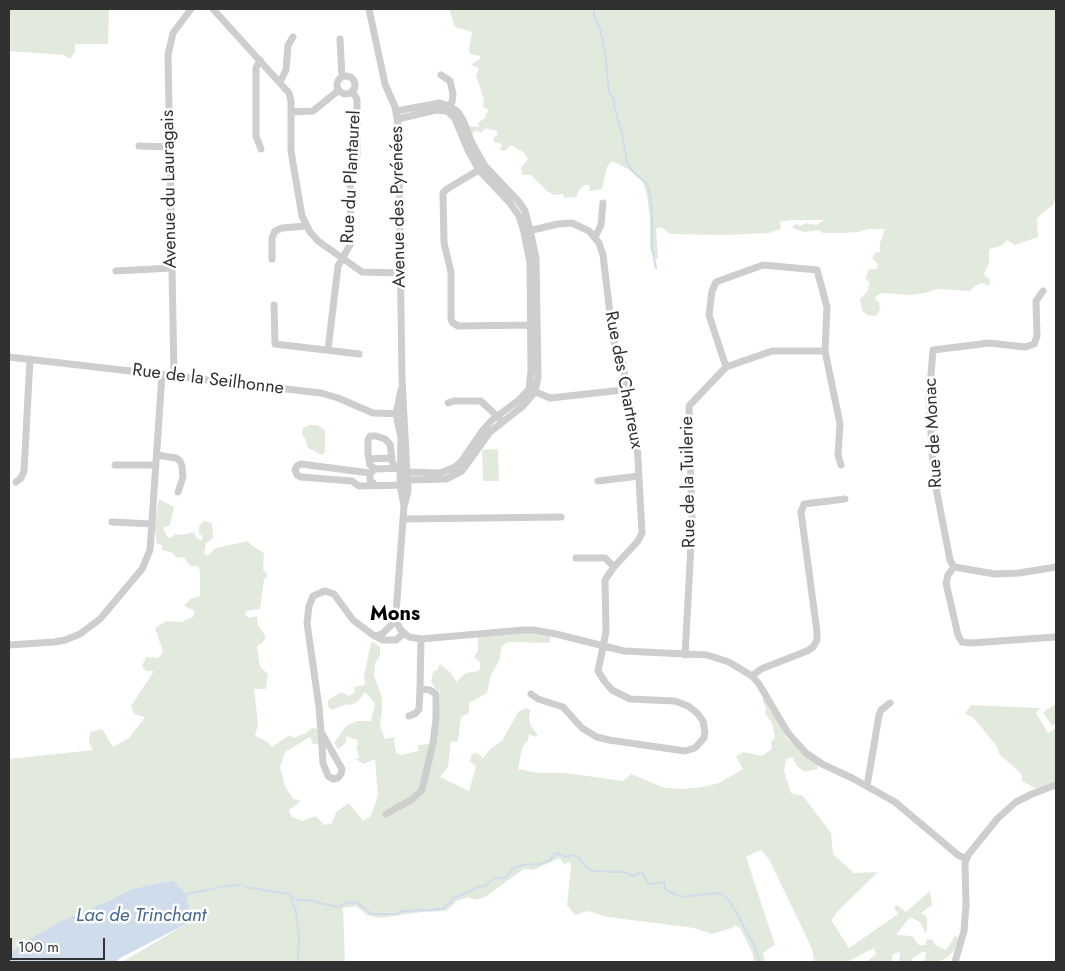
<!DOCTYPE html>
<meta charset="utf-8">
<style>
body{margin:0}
#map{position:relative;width:1065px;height:971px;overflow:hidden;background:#fff;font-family:Jost,sans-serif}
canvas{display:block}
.frame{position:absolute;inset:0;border:10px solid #313131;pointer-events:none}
.scale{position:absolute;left:10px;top:938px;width:95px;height:22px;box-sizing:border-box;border:2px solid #313131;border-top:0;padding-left:6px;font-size:15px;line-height:18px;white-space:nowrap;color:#313131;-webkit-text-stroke:4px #fff;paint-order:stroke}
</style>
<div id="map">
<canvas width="1065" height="971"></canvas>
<div class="frame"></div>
<div class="scale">100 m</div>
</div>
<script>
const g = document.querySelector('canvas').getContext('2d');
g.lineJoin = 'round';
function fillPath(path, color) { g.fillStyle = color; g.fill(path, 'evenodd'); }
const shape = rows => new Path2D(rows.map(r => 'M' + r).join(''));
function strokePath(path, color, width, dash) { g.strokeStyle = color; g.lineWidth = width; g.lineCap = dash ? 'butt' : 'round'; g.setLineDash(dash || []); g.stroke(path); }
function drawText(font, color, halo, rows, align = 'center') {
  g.font = font + ' Jost,sans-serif'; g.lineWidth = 5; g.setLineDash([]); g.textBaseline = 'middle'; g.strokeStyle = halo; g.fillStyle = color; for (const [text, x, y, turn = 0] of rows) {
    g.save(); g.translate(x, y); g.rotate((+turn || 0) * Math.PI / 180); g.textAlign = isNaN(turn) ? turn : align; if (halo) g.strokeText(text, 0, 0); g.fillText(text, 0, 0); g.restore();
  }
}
fillPath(shape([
 [9,9,109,9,108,44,75,44,75,52,70,59,64,55,9,51],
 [449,9,1056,9,1056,196,1053,205,1037,218,1038,237,1015,245,1007,240,1001,246,989,249,989,263,984,274,990,280,989,286,982,283,977,285,969,291,936,289,925,293,910,295,882,293,876,296,875,300,879,302,880,310,876,316,868,315,862,311,860,299,867,292,870,283,865,278,869,269,877,269,878,264,872,258,876,252,880,252,880,243,885,229,869,229,858,232,844,233,823,233,818,230,804,232,792,228,796,223,800,226,807,223,816,225,824,220,791,220,780,222,781,229,769,233,722,235,670,234,661,227,656,229,658,258,655,259,650,248,650,219,647,196,643,182,630,170,612,161,607,167,602,189,590,191,589,185,584,185,579,190,576,197,564,198,563,194,553,195,546,190,531,175,522,175,521,168,528,159,523,152,511,145,505,151,500,150,502,144,494,142,493,138,497,135,497,131,485,128,481,133,478,131,475,131,466,141,467,128,470,126,479,127,478,123,486,117,485,115,489,110,483,107,484,100,476,75,479,68,471,65,481,58,480,56,470,54,469,49,472,32,455,27],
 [309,425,317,425,325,430,325,452,322,455,308,448,305,438,302,435,303,428],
 [498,449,499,481,483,481,482,450],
 [159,499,174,507,170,525,163,528,168,538,172,537,175,534,181,535,194,532,197,539,202,540,203,536,199,534,199,527,203,521,212,523,213,538,206,543,204,554,207,556,216,548,248,541,251,545,264,553,263,569,268,576,264,579,260,609,246,611,245,615,249,618,257,616,258,625,266,637,263,642,257,646,260,667,268,674,266,689,254,689,258,724,255,736,268,742,272,747,290,735,293,738,306,733,312,728,317,729,319,744,313,744,310,737,285,752,280,767,285,786,293,799,300,800,299,803,289,810,292,817,302,821,316,816,324,825,332,823,336,812,349,803,363,821,371,816,378,795,375,759,364,764,355,759,359,758,356,746,358,745,357,739,353,739,347,736,345,744,338,749,334,743,346,726,357,721,371,721,375,704,365,692,357,702,351,705,346,704,332,710,328,707,328,700,333,697,341,692,349,696,355,692,354,687,365,685,364,676,371,643,373,642,380,647,380,656,375,663,374,676,382,697,382,711,380,726,385,739,396,737,394,740,396,753,401,755,418,751,418,745,430,744,439,713,440,692,435,688,431,681,433,672,437,670,440,664,451,673,456,682,466,673,479,671,481,663,474,657,478,651,478,637,527,633,541,635,551,637,549,643,509,642,502,646,499,661,491,675,487,693,469,703,469,713,461,717,458,741,451,742,448,767,440,777,469,791,476,766,470,762,472,754,477,753,483,758,492,747,502,741,518,712,526,708,530,710,529,720,531,726,538,735,535,737,529,734,528,740,522,748,518,769,539,773,566,773,623,781,631,774,665,788,683,789,703,787,719,783,743,769,736,756,743,752,762,756,772,749,771,742,775,738,772,723,765,713,766,708,762,700,765,697,787,739,817,763,818,769,804,772,796,765,797,763,794,762,793,757,786,759,784,771,791,793,803,796,831,833,833,854,854,873,878,872,839,910,831,920,849,948,898,914,894,907,897,905,906,912,930,891,932,905,921,913,927,917,927,932,925,932,920,922,910,917,896,935,912,936,919,945,926,945,926,940,932,939,935,945,946,950,955,936,959,938,955,949,947,958,937,962,924,962,926,952,922,952,911,960,911,962,899,962,900,952,893,954,891,962,866,962,876,954,874,948,847,962,814,962,812,949,769,859,761,850,746,857,775,945,763,953,765,962,754,962,753,954,740,928,734,925,732,928,712,934,694,928,608,917,587,911,575,915,567,905,571,867,570,862,564,864,560,858,533,870,524,869,485,897,475,900,468,897,457,901,446,911,422,912,380,918,367,915,356,906,343,908,345,962,122,962,188,923,173,880,131,889,113,899,63,920,31,938,9,954,9,759,93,750,89,743,90,732,102,729,113,747,129,738,145,717,134,714,131,706,154,671,146,671,142,666,146,657,158,658,163,652,155,628,166,621,181,622,193,617,195,611,184,606,190,599,200,596,200,571,198,566,190,566,184,557,176,558,173,553,162,550,162,545,157,544,154,525],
 [1056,704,1056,723,1052,726,1043,712],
 [971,705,1041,708,1036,713,1048,733,1056,728,1056,783,1036,789,1022,781,1022,774,999,754,998,748,973,717,965,714]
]), '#e2eade');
fillPath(shape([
 [173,880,186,894,189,906,188,923,120,958,116,962,9,962,9,954,31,938,63,920,113,899,131,889]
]), '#cfdceb');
strokePath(shape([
 [594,9,594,16,600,28,605,52,609,93,614,99,614,106,622,133,627,162,632,171,644,181,648,187,652,207,652,248,656,268],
 [245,887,289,894,295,899,301,900,316,901,319,903,339,907,346,903,356,902,372,914,398,914,402,911,430,910,444,908,448,904,451,903,452,899,478,887,485,886,495,878,505,878,514,868,522,865,540,864,550,860,556,853,565,857,573,855,579,857,584,865,593,871,624,872,633,876,641,872,643,873,648,883,651,884,664,882,665,888,669,892,683,897,715,893,721,894,728,899,735,910,754,945,760,962],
 [186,894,226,886,240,885],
 [290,896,296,912,299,936,298,962]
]), '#cfdceb', 2);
strokePath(shape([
 [213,9,289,93,291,101,291,151,302,216,310,232,318,241,362,272,401,273],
 [369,9,385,84,395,107,398,125,397,142,399,170,402,379,408,492,404,506,396,613,398,624,400,629,409,637,421,639,523,630,533,630,556,634,624,651,707,655,729,662,752,676,759,684,788,733,806,753,822,764,852,778,895,802,958,855,966,859],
 [340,39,342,77],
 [260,60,256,68,256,136,261,149],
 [441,75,450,81,453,94,452,102,448,108],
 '337 85a9 9 0 1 1 18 0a9 9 0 1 1-18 0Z',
 [280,82,286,70,288,45,293,37],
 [396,111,440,103,450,106,458,112,463,120,472,143,485,166,519,202,525,211,530,230,536,258,538,377,535,392,523,406,490,432,462,471,446,479,408,480],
 [291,112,313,111,339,90],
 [398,119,436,110,447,111,454,117,468,150,479,170,510,203,519,216,524,232,530,263,531,371,529,389,519,400,492,420,483,430,461,462,455,467,440,473,407,472],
 [139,146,169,147],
 [482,168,447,189,443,193,444,243,451,272,451,318,452,322,458,326,534,325],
 [524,232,558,224,572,223,589,231,599,243,603,255,613,339,623,364,625,379,623,390,627,401,628,418,637,442,642,533,638,541,614,567,605,580,606,632,598,671,605,682,612,690,630,699,675,701,688,706,697,713,703,721,705,732,704,738,695,748,685,751,609,740,597,737,582,728,563,707,538,699,531,694],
 [595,237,601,225,603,203],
 [272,259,272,238,275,231,282,228,306,226],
 [116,271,172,268],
 [1043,291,1036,301,1037,336,1034,344,1025,347,989,343,933,350,929,399,933,466,936,488,950,560,954,567,995,574,1019,573,1056,567],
 [274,305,275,344,359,354],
 [328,350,338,266,351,243,350,164,357,155,357,99,352,91],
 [9,357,321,393,338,398,373,413,404,414],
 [726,367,709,315,712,291,716,282,763,265,817,270,827,307,825,351,840,424,838,455,841,465],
 [174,375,168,55,173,33,191,9],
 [401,390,396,414,401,438,400,485,404,506],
 [531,390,550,398,623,390],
 [448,403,454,401,481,401,500,419],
 [157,455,176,458,180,461,182,466,183,477,178,492],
 [369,459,368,455,368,440,370,436,376,436,385,439,390,444,392,459],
 [115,465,156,465],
 [375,469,370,465,369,459,390,458,393,463],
 [370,473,301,464,297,466,295,470,297,475,301,477,352,481,359,486,408,485],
 [598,481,639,476],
 [16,482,21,478,24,471,30,359],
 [375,485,370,480,370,473,375,469,404,468],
 [404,519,561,517],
 [112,522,152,524],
 [576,558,605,558,614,567],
 [954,567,948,575,946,583,958,635,962,642,971,643,1056,637],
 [375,636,382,634,397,620],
 [9,645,54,642,65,640,80,634,100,619,142,569,150,550,162,374],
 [685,655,692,527,689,406,726,367,772,351,825,351],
 [752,676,761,669,807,651,813,647,817,640,817,632,801,512,804,504,845,499],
 [409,716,416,713,419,709,420,689],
 [321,732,342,769,341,774,338,778,333,779,328,776,323,763,321,732,319,707,307,623,309,606,313,596,325,591,334,594,353,620,373,635,383,640,396,640,404,633],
 [867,786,879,715,881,710,890,703],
 [386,814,411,800,422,790,433,743,436,719,436,694,430,690,420,689,421,639],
 [955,962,964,931,966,905,965,863,968,855,998,818,1016,802,1032,794,1056,785]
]), '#cecece', 7);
drawText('18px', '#313131', '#fff', [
 ["Rue du Plantaurel",352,177,-87],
 ["Avenue du Lauragais",170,189,-91],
 ["Avenue des Pyrénées",399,207,-91],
 ["Rue de la Seilhonne",208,380,7],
 ["Rue des Chartreux",623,380,79],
 ["Rue de Monac",934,433,-93],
 ["Rue de la Tuilerie",689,482,-91]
]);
drawText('italic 19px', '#44668f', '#fff', [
 ["Lac de Trinchant",141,916]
]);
drawText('bold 20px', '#000', '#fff', [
 ["Mons",395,615]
]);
</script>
